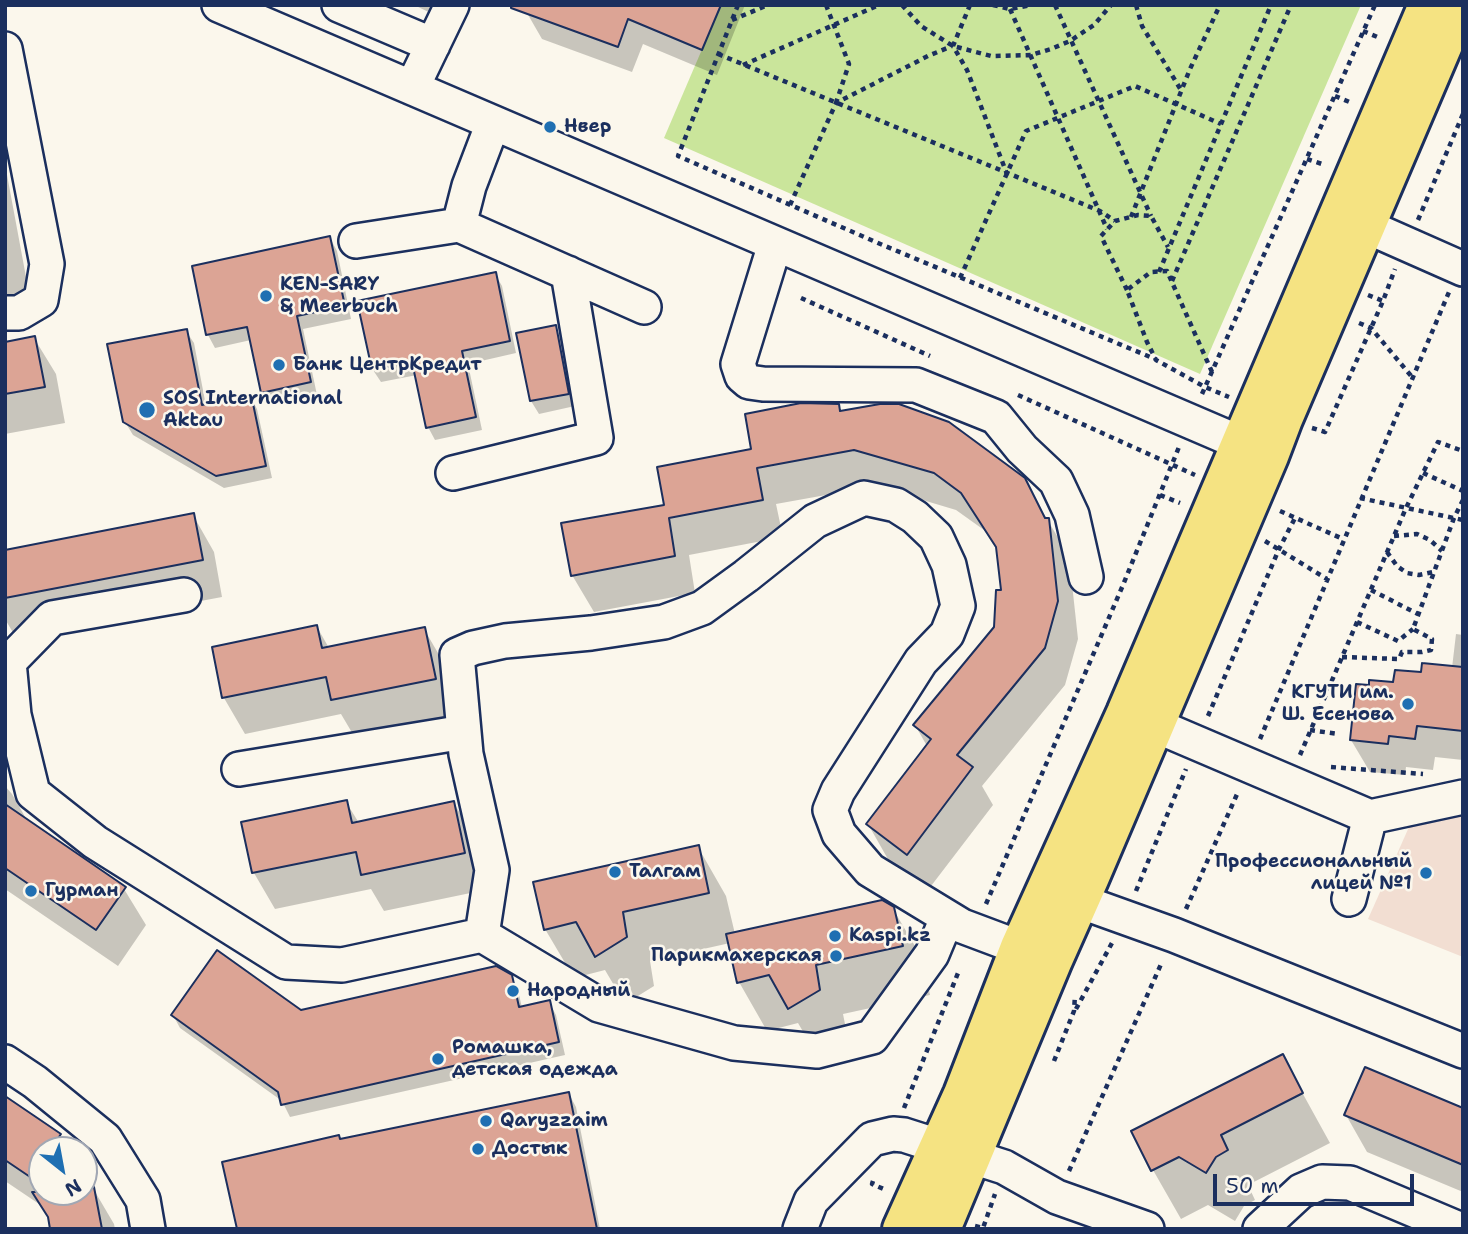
<!DOCTYPE html>
<meta charset="utf-8">
<style>
body{margin:0}
#map{position:relative;width:1468px;height:1234px;overflow:hidden;background:#fbf7ec;font-family:"Shantell Sans",sans-serif}
canvas{display:block}
.frame{position:absolute;inset:0;border:7px solid #1b2f5e;pointer-events:none}
.north{position:absolute;left:28px;top:1136px;width:70px;height:70px;box-sizing:border-box;background:#fbf7ec;border:2px solid #a1a7b3;border-radius:50%;rotate:149deg;font-size:19px;font-weight:700;line-height:28px;text-align:center;color:#1b2f5e}
.north::after{content:'';display:block;margin:auto;width:24px;height:32px;background:#1f6fb2;clip-path:polygon(50% 0,100% 100%,50% 72%,0 100%)}
.scale{position:absolute;left:1213px;top:1174px;width:201px;height:32px;box-sizing:border-box;border:4px solid #1b2f5e;border-top:0;padding-left:9px;font-size:21px;line-height:24px;white-space:nowrap;color:#1b2f5e;-webkit-text-stroke:5px #fbf7ec;paint-order:stroke}
</style>
<div id="map">
<canvas width="1468" height="1234"></canvas>
<div class="frame"></div>
<div class="north">N</div>
<div class="scale">50 m</div>
</div>
<script>
const g = document.querySelector('canvas').getContext('2d');
g.lineJoin = 'round';
function fillPath(path, color) { g.fillStyle = color; g.fill(path, 'evenodd'); }
const shape = rows => new Path2D(rows.map(r => 'M' + r).join(''));
function strokePath(path, color, width, dash) { g.strokeStyle = color; g.lineWidth = width; g.lineCap = dash ? 'butt' : 'round'; g.setLineDash(dash || []); g.stroke(path); }
function drawText(font, color, halo, rows, align = 'center') {
  g.font = font + ' "Shantell Sans",sans-serif'; g.lineWidth = 5; g.setLineDash([]); g.textBaseline = 'middle'; g.strokeStyle = halo; g.fillStyle = color; for (const [text, x, y, turn = 0] of rows) {
    g.save(); g.translate(x, y); g.rotate((+turn || 0) * Math.PI / 180); g.textAlign = isNaN(turn) ? turn : align; if (halo) g.strokeText(text, 0, 0); g.fillText(text, 0, 0); g.restore();
  }
}
fillPath(shape([
 [1463,811,1463,957,1368,919,1409,827]
]), '#f2ded2');
fillPath(shape([
 [721,5,1361,5,1200,374,664,138]
]), '#cae59b');
fillPath(shape([
 [414,5,447,5,441,18],
 [530,5,745,5,717,75,643,44,632,72,542,39,527,13],
 [5,164,29,293,5,298],
 [330,238,337,251,351,319,303,329,317,395,270,405,262,392,251,340,215,348,208,335,194,267],
 [495,274,502,286,516,353,468,364,482,430,435,440,428,427,417,375,381,382,373,370],
 [555,327,563,340,575,406,539,414,531,401,518,335],
 [186,331,194,343,206,406,250,396,257,409,272,478,224,488,133,435,125,422],
 [34,338,56,374,65,423,5,434,5,343],
 [838,405,842,413,1023,479,1069,556,1078,639,1065,685,982,786,993,805,928,890,889,861,868,824,927,746,915,725,995,627,1003,592,998,552,984,530,956,510,876,486,776,504,783,537,689,555,695,593,594,612,572,575,666,506,753,451],
 [193,515,214,552,222,597,15,636,5,619,5,551],
 [317,627,329,648,424,629,445,665,456,715,354,736,341,714,245,734,224,698,214,649],
 [1456,634,1463,635,1463,760,1435,757,1433,770,1406,767,1405,775,1370,772,1351,740,1395,684,1423,674,1452,668],
 [5,786,12,794,28,822,124,889,146,925,118,966,5,889],
 [346,802,359,823,454,803,475,840,485,890,384,911,371,889,275,909,254,873,244,823],
 [698,847,726,896,735,934,893,909,922,958,930,995,843,1014,848,1039,818,1057,798,1023,767,1031,739,982,730,943,650,961,654,986,625,1004,605,970,574,978,545,929],
 [510,977,518,990,522,1008,549,1002,556,1015,565,1055,290,1117,282,1101,180,1028,173,1015,300,1012],
 [1282,1056,1330,1143,1248,1185,1255,1200,1244,1206,1235,1221,1208,1205,1181,1219,1153,1170],
 [569,1094,576,1107,600,1229,239,1229,340,1141],
 [5,1098,63,1138,70,1150,42,1150,42,1192,84,1192,84,1173,114,1224,115,1229,52,1229,50,1220,42,1206,5,1181],
 [1463,1110,1463,1192,1367,1152,1346,1115]
]), '#0003');
const building = shape([
 [511,5,721,5,702,50,628,19,618,47,511,8,511,5],
 [330,236,345,306,297,316,311,382,261,393,247,327,206,335,192,266,330,236],
 [496,272,510,341,462,351,476,417,426,428,412,362,372,370,357,301,496,272],
 [556,325,569,394,530,401,516,333,556,325],
 [187,329,202,405,251,394,266,466,216,476,123,422,107,344,187,329],
 [35,336,45,387,5,394,5,342,35,336],
 [801,403,839,404,840,411,880,404,899,404,949,422,1025,478,1045,518,1049,518,1058,601,1045,648,957,755,973,767,907,855,866,824,931,739,913,725,994,627,996,590,1001,590,996,547,961,493,934,473,854,450,757,468,763,500,669,518,675,556,571,576,561,523,664,505,657,467,751,449,745,414,801,403],
 [194,513,203,560,5,598,5,550,194,513],
 [317,625,322,648,425,627,436,679,331,700,326,677,222,698,212,647,317,625],
 [1422,663,1463,667,1463,731,1417,726,1415,739,1389,736,1388,744,1350,740,1356,684,1369,685,1369,680,1393,682,1395,670,1421,672,1422,663],
 [347,800,352,823,454,801,465,853,361,875,356,852,252,873,241,822,347,800],
 [5,804,126,887,96,930,5,868,5,804],
 [699,845,709,893,623,912,627,937,595,957,576,922,544,930,533,882,699,845],
 [882,900,894,907,903,946,816,965,820,990,788,1009,769,975,737,983,726,934,882,900],
 [217,950,301,1010,496,966,512,975,519,1007,550,1000,559,1042,281,1105,278,1092,171,1015,217,950],
 [1283,1054,1303,1093,1221,1135,1228,1150,1216,1157,1206,1173,1179,1157,1151,1171,1131,1131,1283,1054],
 [1365,1067,1463,1108,1463,1165,1344,1115,1365,1067],
 [569,1092,597,1229,237,1229,222,1162,339,1135,340,1139,569,1092],
 [5,1096,61,1134,50,1150,42,1150,42,1185,5,1160,5,1096],
 [94,1187,102,1229,50,1229,48,1217,32,1192,84,1192,84,1189,94,1187]
]);
fillPath(building, '#dca495');
strokePath(building, '#1b2f5e', 2);
const minor = shape([
 [219,5,1264,453],
 [339,5,433,45],
 [5,49,47,264,41,300,19,313,5,313],
 [412,88,452,5],
 [1343,216,1463,269],
 [459,225,644,307],
 [356,241,459,225,469,186,493,123],
 [775,244,738,364,742,376,749,382,763,384,916,385,996,417,1022,449,1056,481,1072,515,1086,577],
 [453,473,596,438,568,273],
 [184,595,52,618,9,662,14,715,33,793,95,842,286,962,342,965,482,935,599,1005,734,1043,817,1051,872,1037,932,954,947,918],
 [1131,715,1370,817,1349,899],
 [239,769,464,732],
 [1370,817,1463,797],
 [1054,892,1174,935,1463,1051],
 [482,935,492,870,466,754,457,655,473,648,505,641,591,633,664,622,702,608,746,576,815,521,864,498,896,505,915,517,936,537,949,565,958,606,947,634,921,661,838,791,830,810,839,834,870,870,962,926,1042,956],
 [5,1062,35,1082,105,1139,143,1200,148,1229],
 [800,1229,811,1201,872,1139,893,1134,904,1135,1004,1167,1057,1197,1147,1229],
 [1260,1229,1301,1191,1322,1182,1350,1183,1459,1229]
]);
const major = shape([
 [902,1229,963,1094,1020,947,1126,713,1428,5],
 [941,1229,1053,960,1089,879,1269,456,1283,419,1460,5]
]);
strokePath(minor, '#1b2f5e', 38);
strokePath(major, '#1b2f5e', 44);
strokePath(shape([
 [738,5,678,156,878,243,1155,359],
 [826,5,849,64,836,103],
 [902,5,921,26,953,46,991,56,1031,55,1051,49,1070,41,1094,25,1111,5],
 [970,5,953,46,967,70,1007,174],
 [993,5,1010,9,1032,5],
 [1055,5,1151,216],
 [1136,5,1142,26,1181,90],
 [1010,9,1107,229],
 [732,20,768,5],
 [1363,31,1380,38],
 [718,54,1100,211,1115,221],
 [743,65,879,5],
 [1335,96,1352,103],
 [1307,159,1325,165],
 [790,205,836,103,928,56,952,46],
 [1131,217,1190,69,1220,5],
 [1418,220,1463,114],
 [1159,272,1271,5],
 [960,278,1026,131,1135,86,1221,124],
 [1172,281,1291,5],
 [1127,290,1101,236,1115,221,1138,215,1151,216,1168,247],
 [1368,295,1383,301],
 [801,298,930,356],
 [1359,323,1371,328,1412,377],
 [1212,372,1167,271,1151,272,1127,290,1147,342,1156,360,1205,387,1229,397],
 [1202,394,1375,5],
 [1018,395,1195,475],
 [1312,428,1325,432,1383,301,1395,269],
 [1423,473,1463,491],
 [1160,495,1180,503],
 [1360,498,1463,520],
 [1280,511,1343,539],
 [1394,536,1417,534,1430,540,1442,551],
 [1265,541,1327,579],
 [1387,552,1397,566,1407,573,1419,575,1433,572],
 [1371,590,1418,614],
 [1357,622,1398,641,1413,629],
 [1342,657,1399,659,1402,652,1422,652,1431,650,1432,639,1413,629,1454,518,1463,500],
 [1208,716,1279,549,1295,518],
 [1310,730,1338,734],
 [1260,739,1449,292],
 [1300,755,1406,508,1438,442,1463,451],
 [1331,767,1423,774],
 [1136,891,1186,769],
 [986,904,1123,585,1179,447],
 [1186,909,1238,792],
 [1076,1009,1112,943],
 [1054,1061,1074,1011,1075,995],
 [904,1108,958,973],
 [1069,1171,1162,962],
 [873,1181,872,1184,886,1190],
 [975,1226,983,1228,995,1194]
]), '#1b2f5e', 4.5, [5, 5]);
strokePath(minor, '#fbf7ec', 33);
strokePath(major, '#f5e382', 38);
for (const [x, y, r, color] of [
 [550,127,7,"#1f6fb2"],
 [266,296,7,"#1f6fb2"],
 [279,365,7,"#1f6fb2"],
 [147,410,9,"#1f6fb2"],
 [1408,704,7,"#1f6fb2"],
 [615,872,7,"#1f6fb2"],
 [1426,873,7,"#1f6fb2"],
 [31,891,7,"#1f6fb2"],
 [835,936,7,"#1f6fb2"],
 [836,956,7,"#1f6fb2"],
 [513,991,7,"#1f6fb2"],
 [438,1059,7,"#1f6fb2"],
 [486,1121,7,"#1f6fb2"],
 [478,1149,7,"#1f6fb2"]
]) { const dot = new Path2D(); dot.arc(x, y, r, 0, 2 * Math.PI); g.fillStyle = color; g.fill(dot); strokePath(dot, '#fbf7ec', 2.5); }
drawText('bold 19px', '#1b2f5e', '#fbf7ec', [
 ["Нвер",564,127],
 ["KEN-SARY",280,285],
 ["& Meerbuch",280,307],
 ["Банк ЦентрКредит",293,365],
 ["SOS International",163,399],
 ["Aktau",163,421],
 ["КГУТИ им.",1394,693,"right"],
 ["Ш. Есенова",1394,715,"right"],
 ["Профессиональный",1412,862,"right"],
 ["лицей №1",1412,884,"right"],
 ["Талгам",629,872],
 ["Гурман",45,891],
 ["Kaspi.kz",849,936],
 ["Парикмахерская",822,956,"right"],
 ["Народный",527,991],
 ["Ромашка,",452,1048],
 ["детская одежда",452,1070],
 ["Qaryzzaim",500,1121],
 ["Достык",492,1149]
], 'left');
</script>
